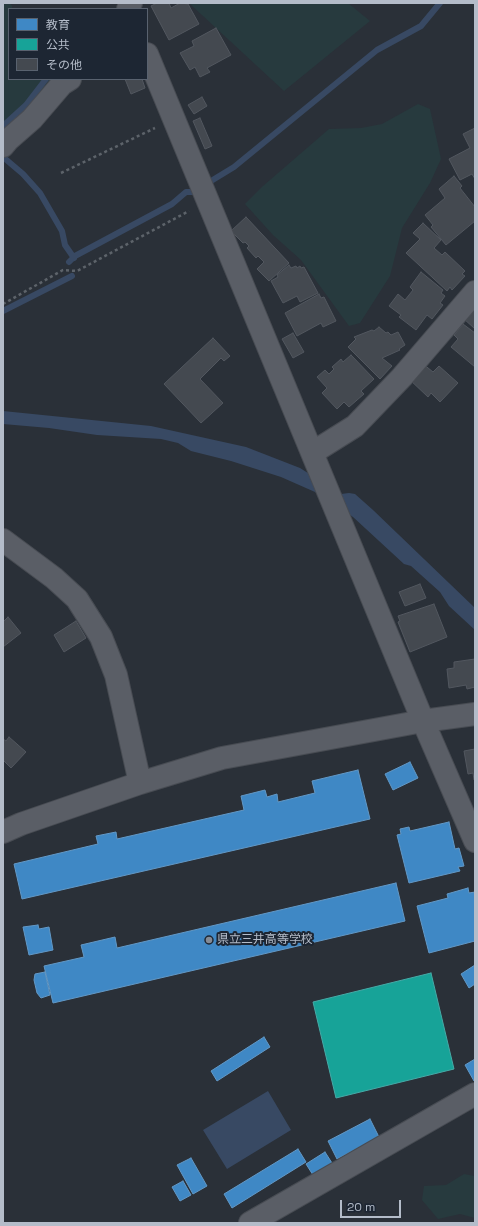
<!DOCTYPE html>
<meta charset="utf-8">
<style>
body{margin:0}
#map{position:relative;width:478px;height:1226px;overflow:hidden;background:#2a3038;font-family:"Space Grotesk","Noto Sans JP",sans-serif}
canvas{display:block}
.frame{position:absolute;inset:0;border:4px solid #b4bcc9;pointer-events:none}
.legend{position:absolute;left:8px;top:8px;width:140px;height:72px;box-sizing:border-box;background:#1d2633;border:1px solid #59626f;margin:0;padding:5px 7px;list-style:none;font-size:12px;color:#b4bcc9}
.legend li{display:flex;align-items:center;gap:8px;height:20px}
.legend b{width:20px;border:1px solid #59626f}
.scale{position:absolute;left:340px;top:1200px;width:61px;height:18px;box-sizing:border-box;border:2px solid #b4bcc9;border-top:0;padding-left:5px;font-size:12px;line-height:14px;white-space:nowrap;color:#b4bcc9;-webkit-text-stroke:3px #1d2633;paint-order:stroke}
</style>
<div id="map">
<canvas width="478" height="1226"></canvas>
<div class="frame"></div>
<ul class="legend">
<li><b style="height:11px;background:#3f88c5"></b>教育</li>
<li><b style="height:11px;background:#17a398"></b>公共</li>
<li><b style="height:11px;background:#444950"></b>その他</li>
</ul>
<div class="scale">20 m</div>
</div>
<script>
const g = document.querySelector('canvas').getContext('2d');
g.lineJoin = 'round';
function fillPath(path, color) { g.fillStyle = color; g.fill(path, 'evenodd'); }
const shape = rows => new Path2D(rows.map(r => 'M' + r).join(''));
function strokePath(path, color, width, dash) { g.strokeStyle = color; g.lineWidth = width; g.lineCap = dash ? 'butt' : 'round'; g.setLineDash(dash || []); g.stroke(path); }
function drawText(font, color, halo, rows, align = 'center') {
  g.font = font + ' "Space Grotesk","Noto Sans JP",sans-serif'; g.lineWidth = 4; g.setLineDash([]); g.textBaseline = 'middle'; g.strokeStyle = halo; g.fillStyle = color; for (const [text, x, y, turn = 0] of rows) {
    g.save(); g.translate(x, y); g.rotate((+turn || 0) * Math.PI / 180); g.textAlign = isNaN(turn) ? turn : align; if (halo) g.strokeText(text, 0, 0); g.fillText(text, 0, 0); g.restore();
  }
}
fillPath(shape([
 [3,3,10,3,12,6,12,9,9,9,9,79,57,79,17,120,3,125],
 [189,3,348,3,370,21,284,91],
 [418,104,430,109,441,159,430,183,402,228,390,276,360,323,349,326,301,260,273,235,245,204,263,186,329,129,361,128,382,124],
 [464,1174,475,1176,475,1218,460,1214,438,1219,422,1200,424,1186,446,1185]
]), '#273a3e');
fillPath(shape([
 [3,411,151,426,246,447,300,468,341,494,349,493,355,494,373,510,475,608,475,630,449,606,440,592,411,566,404,564,353,517,315,492,281,477,231,461,191,451,178,443,161,439,97,435,49,428,3,424],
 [268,1091,291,1130,227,1169,203,1130]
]), '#384963');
const schools = shape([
 [410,762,418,778,393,790,385,774,410,762],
 [358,770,370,819,22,899,14,864,98,844,96,836,116,832,117,839,244,810,241,796,265,790,267,797,277,794,278,802,315,793,312,781,358,770],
 [449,822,455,849,459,848,464,866,458,867,460,871,409,883,397,835,401,834,400,829,409,827,410,831,449,822],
 [396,883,405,921,53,1003,44,966,84,957,81,945,115,937,117,948,396,883],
 [468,888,469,893,475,892,475,941,429,953,417,906,448,898,447,894,468,888],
 [38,925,39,929,49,927,53,950,29,955,23,927,38,925],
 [475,965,475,984,469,988,461,974,475,965],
 [45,972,50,995,41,998,37,993,34,980,35,974,45,972],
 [264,1037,270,1047,217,1081,211,1071,264,1037],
 [475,1059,475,1081,474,1081,465,1065,475,1059],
 [370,1119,379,1137,337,1159,328,1141,370,1119],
 [298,1149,306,1162,232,1208,224,1194,298,1149],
 [325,1152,332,1163,313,1175,306,1164,325,1152],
 [191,1158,207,1186,193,1194,177,1165,191,1158],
 [183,1181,191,1195,180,1201,172,1187,183,1181]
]);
fillPath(schools, '#3f88c5');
strokePath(schools, '#6298c6', 1);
const public = shape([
 [431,973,454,1069,336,1098,313,1002,431,973]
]);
fillPath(public, '#17a398');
strokePath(public, '#46aaa7', 1);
strokePath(shape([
 [3,126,26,105,46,79],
 [3,157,23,174,40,193,62,231,65,245,74,258],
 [69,262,75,256,172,204,186,192,193,192,234,167,377,50,421,26,440,3],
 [3,311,72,276]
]), '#384963', 6);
const building = shape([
 [157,3,169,3,171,8,180,3,188,4,199,24,169,40,151,6,157,3],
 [216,28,231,55,207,68,210,72,200,77,195,67,190,70,180,53,194,46,192,41,216,28],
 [125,79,142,79,145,88,131,94,125,79],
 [202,97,207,106,194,114,188,105,202,97],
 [200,118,212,146,205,149,193,121,200,118],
 [475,128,475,179,472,174,460,180,449,159,470,148,463,134,475,128],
 [454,176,462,186,460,188,475,207,475,221,446,245,431,227,433,225,425,215,445,198,439,189,454,176],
 [246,217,289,263,269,281,257,269,264,262,258,256,256,258,247,248,249,246,245,242,243,243,231,231,246,217],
 [423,223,441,240,434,248,442,255,445,252,465,271,462,274,465,276,452,290,450,287,447,291,406,253,420,239,413,233,423,223],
 [289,265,291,268,296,266,297,268,300,266,301,268,304,267,318,293,300,302,297,296,283,303,271,281,278,277,277,275,289,265],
 [421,272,443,290,441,293,445,296,440,303,443,305,432,319,427,315,416,330,399,317,401,315,389,306,398,294,405,300,413,290,410,287,421,272],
 [319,294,321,298,324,297,336,321,323,327,321,323,297,336,285,313,319,294],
 [475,304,475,329,463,318,475,304],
 [463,324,475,333,475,367,451,347,458,339,454,335,463,324],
 [379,327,386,333,388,332,391,335,398,332,405,345,399,349,400,350,382,358,392,366,380,379,348,347,356,339,354,337,372,330,374,331,379,327],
 [293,333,304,352,293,358,282,339,293,333],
 [213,338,230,356,224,361,221,358,200,379,223,403,201,423,164,384,213,338],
 [351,355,374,379,361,391,364,394,349,407,344,402,337,409,322,393,327,388,317,377,325,370,329,374,334,369,332,367,341,359,343,362,351,355],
 [422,363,433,372,439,366,458,383,440,402,431,393,428,397,408,378,422,363],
 [420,584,426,598,405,606,399,592,420,584],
 [434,604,447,637,410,652,398,622,400,621,398,616,434,604],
 [8,617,21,633,3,647,3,622,8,617],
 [76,621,86,638,64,652,54,635,76,621],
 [475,659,475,687,467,689,466,685,449,688,447,669,454,668,454,662,475,659],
 [9,737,26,752,11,768,3,760,3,739,6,741,9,737],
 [475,749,475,780,474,780,473,773,468,774,464,751,475,749]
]);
fillPath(building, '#444950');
strokePath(building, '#52575f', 1);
const minor = shape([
 [128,9,131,3],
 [147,54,423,721,475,841],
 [3,146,8,140,32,119,62,84,70,79],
 [312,453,355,426,402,377,475,292],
 [3,540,54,578,77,599,101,637,116,675,140,783],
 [3,832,21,824,140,783,222,758,423,721,475,714],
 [250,1223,475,1094]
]);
strokePath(minor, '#484c53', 24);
strokePath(shape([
 [61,173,155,128],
 [3,304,63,270,77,271,189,211]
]), '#5d636a', 2.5, [3, 3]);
strokePath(minor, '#5a5e66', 22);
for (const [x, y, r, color] of [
 [209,940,4,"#848b96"]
]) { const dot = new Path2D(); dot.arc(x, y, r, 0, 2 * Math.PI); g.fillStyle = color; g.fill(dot); strokePath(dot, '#1d2633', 1.5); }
drawText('12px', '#b4bcc9', '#1d2633', [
 ["県立三井高等学校",217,940]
], 'left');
</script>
